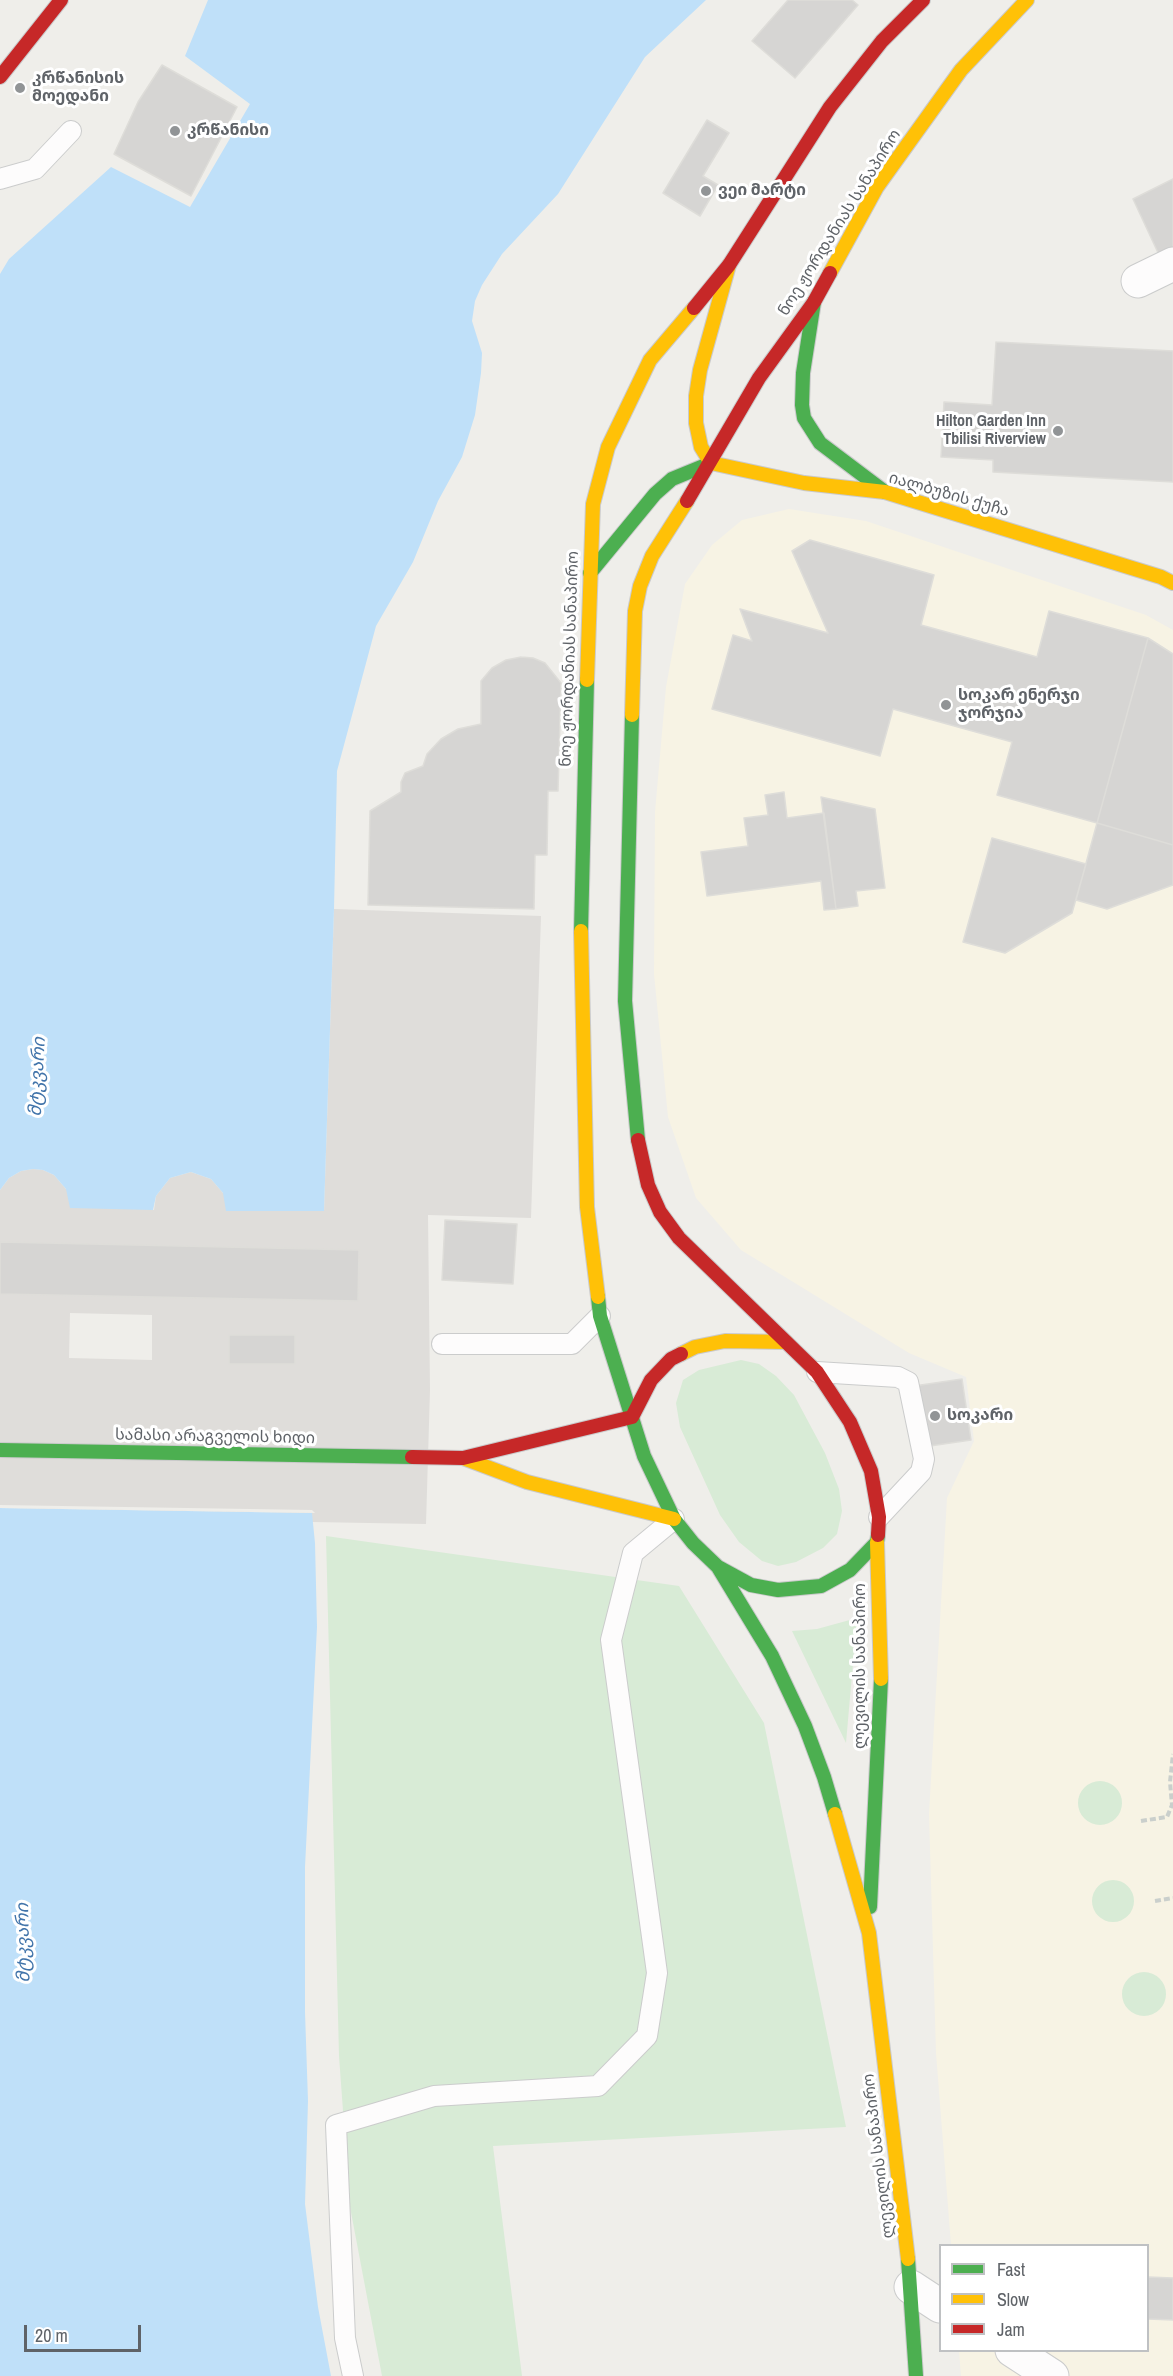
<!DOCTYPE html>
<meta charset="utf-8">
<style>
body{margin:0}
#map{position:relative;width:1173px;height:2376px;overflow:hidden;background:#efeeea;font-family:"Archivo Narrow",sans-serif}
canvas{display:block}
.legend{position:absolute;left:939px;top:2244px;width:210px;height:108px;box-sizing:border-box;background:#fff;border:2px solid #bfc1c3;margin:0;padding:8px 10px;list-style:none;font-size:18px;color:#5f6368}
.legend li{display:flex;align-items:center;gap:12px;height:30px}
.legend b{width:30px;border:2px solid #bfc1c3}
.scale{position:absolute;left:24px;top:2325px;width:117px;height:27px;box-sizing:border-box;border:3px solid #5f6368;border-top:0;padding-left:8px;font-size:18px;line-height:21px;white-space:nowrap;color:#5f6368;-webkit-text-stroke:4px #fff;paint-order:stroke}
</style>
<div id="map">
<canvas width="1173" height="2376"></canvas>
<ul class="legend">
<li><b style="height:8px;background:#4caf50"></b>Fast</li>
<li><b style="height:8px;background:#ffc107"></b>Slow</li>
<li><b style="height:8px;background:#c62828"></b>Jam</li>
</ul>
<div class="scale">20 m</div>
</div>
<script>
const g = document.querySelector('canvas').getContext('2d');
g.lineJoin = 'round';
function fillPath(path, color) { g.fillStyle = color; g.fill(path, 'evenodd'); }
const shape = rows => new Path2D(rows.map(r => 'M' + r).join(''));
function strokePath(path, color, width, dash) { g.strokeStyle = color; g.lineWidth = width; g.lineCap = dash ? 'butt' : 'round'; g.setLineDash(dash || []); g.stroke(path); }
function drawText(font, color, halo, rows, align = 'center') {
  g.font = font + ' "Archivo Narrow","Noto Sans Georgian",sans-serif'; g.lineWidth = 6; g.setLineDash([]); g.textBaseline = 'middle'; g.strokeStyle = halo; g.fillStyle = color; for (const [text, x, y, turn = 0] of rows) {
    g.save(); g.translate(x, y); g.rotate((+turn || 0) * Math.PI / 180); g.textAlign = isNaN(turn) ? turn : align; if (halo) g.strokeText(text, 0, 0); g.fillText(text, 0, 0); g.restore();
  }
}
fillPath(shape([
 [789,509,866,521,1146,615,1173,630,1173,2376,961,2376,959,2351,1148,2350,1148,2246,951,2245,936,2053,929,1814,947,1498,974,1441,966,1377,909,1353,741,1250,696,1198,668,1117,654,974,655,812,666,687,685,584,712,545,742,520]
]), '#f7f3e4');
fillPath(shape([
 [334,909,541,916,531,1218,428,1215,430,1390,426,1524,312,1522,311,1513,0,1508,0,1190,9,1178,21,1171,33,1169,43,1170,54,1175,66,1189,154,1210,156,1196,170,1178,191,1172,211,1179,223,1193,324,1211],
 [70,1313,152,1315,152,1360,69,1358]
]), '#dfddda');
fillPath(shape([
 [741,1360,759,1364,776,1376,794,1395,825,1453,839,1489,842,1511,837,1534,823,1548,796,1562,778,1566,762,1561,739,1542,720,1515,680,1427,676,1403,683,1380,699,1370],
 [326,1536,679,1586,764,1723,846,2127,493,2146,522,2376,382,2376,350,2207,339,2056],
 [857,1618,846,1743,792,1631,817,1629],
 '1078 1803a22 22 0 1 1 44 0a22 22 0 1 1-44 0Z',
 '1092 1901a21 21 0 1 1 42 0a21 21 0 1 1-42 0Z',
 '1122 1994a22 22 0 1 1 44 0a22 22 0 1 1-44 0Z'
]), '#d8ebd6');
fillPath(shape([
 [208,0,706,0,645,57,558,194,502,254,482,285,475,301,472,321,482,353,481,373,475,415,462,457,438,501,413,562,376,626,337,771,334,909,324,1211,226,1211,223,1193,211,1179,191,1172,170,1178,156,1196,153,1210,70,1208,66,1189,54,1175,43,1170,33,1169,21,1171,9,1178,0,1190,0,274,9,259,111,167,190,207,250,104,185,56],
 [0,1508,312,1513,315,1543,317,1627,305,1867,305,2012,308,2101,305,2204,318,2307,331,2376,0,2376]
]), '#bfe0f9');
fillPath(shape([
 [0,1505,312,1510,315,1513,0,1508]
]), '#efeeea');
const building = shape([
 [788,0,852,0,858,5,795,78,752,41,788,0],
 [162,65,237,107,191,196,114,154,138,102,162,65],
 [707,120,729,133,703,176,718,185,700,216,663,193,707,120],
 [1173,179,1173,251,1160,257,1133,199,1173,179],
 [996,342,1173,351,1173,482,993,472,993,460,941,457,944,402,992,405,996,342],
 [810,540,934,575,921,625,1037,657,1049,611,1148,638,1097,823,997,795,1012,742,893,709,880,756,712,709,733,635,752,641,740,609,828,633,792,551,810,540],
 [1148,638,1173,654,1173,845,1097,823,1148,638],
 [521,657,533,658,545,663,561,683,558,791,548,791,547,855,535,855,534,909,368,905,370,811,401,792,401,782,405,773,423,766,427,754,441,739,458,729,481,724,481,681,492,668,506,660,521,657],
 [784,792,787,818,824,813,836,909,824,910,821,881,707,896,701,852,748,846,744,818,768,815,765,795,784,792],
 [821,797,875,809,885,888,856,891,858,906,836,909,821,797],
 [1097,823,1173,845,1173,885,1107,909,1076,900,1097,823],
 [992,838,1086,864,1072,913,1005,953,963,942,992,838],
 [445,1220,517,1224,513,1284,442,1280,445,1220],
 [0,1242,359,1250,358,1301,0,1294,0,1242],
 [229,1335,295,1335,295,1364,229,1364,229,1335],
 [962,1379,971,1440,923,1447,914,1386,962,1379],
 [1148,2277,1173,2278,1173,2320,1148,2319,1148,2277]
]);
fillPath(building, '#d6d5d3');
strokePath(building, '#deddd9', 1.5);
const lane = shape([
 [0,179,35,169,71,131],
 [442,1344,572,1344,600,1316],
 [817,1372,898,1377,908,1382,924,1459,921,1472,879,1517],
 [353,2376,345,2338,336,2125,434,2096,598,2086,647,2036,657,1973,611,1640,633,1553,674,1519]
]);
const street = shape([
 [1138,281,1173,264],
 [911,2287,940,2306],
 [1012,2350,1052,2376]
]);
const fast = shape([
 [814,302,803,373,802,405,804,418,820,443,885,492],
 [590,573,655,494,672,479,711,463],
 [632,715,625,1001,638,1140],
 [581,931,587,680],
 [598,1297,600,1316,644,1456,674,1519,693,1543,718,1567,751,1585,778,1590,821,1586,850,1570,877,1542,878,1535],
 [0,1450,412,1457],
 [718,1567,772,1656,805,1726,824,1777,835,1814],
 [870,1907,881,1679],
 [908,2259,916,2376]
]);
const slow = shape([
 [830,273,877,187,961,70,1027,0],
 [711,463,804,483,885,492,1161,577,1173,583],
 [711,463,701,447,696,423,696,396,700,370,729,265],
 [587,680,593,504,608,447,650,360,694,308],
 [632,715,635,611,640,586,652,556,687,501],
 [581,931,587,1207,598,1297],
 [681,1354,695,1347,725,1341,786,1342],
 [463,1458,527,1482,674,1519],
 [877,1542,881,1679],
 [835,1814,869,1933,908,2259]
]);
const jam = shape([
 [0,77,61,0],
 [694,308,729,265,830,107,882,41,923,0],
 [687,501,759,378,814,302,830,273],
 [638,1140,648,1185,660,1212,679,1238,817,1372,850,1422,871,1471,879,1517,878,1535],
 [412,1457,463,1458,632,1417,651,1380,671,1359,681,1354]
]);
strokePath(lane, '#cbcccc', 22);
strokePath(street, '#cbcccc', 35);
strokePath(fast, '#cacacb', 16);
strokePath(slow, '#cacacb', 16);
strokePath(jam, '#cacacb', 16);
strokePath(shape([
 [1141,1821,1167,1817,1172,1805,1170,1782,1173,1754],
 [1155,1901,1173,1898]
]), '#cacfcc', 4, [6, 3]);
strokePath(lane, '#fdfcfc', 20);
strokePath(street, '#fdfcfc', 33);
strokePath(fast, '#4caf50', 14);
strokePath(slow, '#ffc107', 14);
strokePath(jam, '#c62828', 14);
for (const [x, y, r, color] of [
 [20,88,6,"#919496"],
 [175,131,6,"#919496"],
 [706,191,6,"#919496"],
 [1058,431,6,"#919496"],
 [946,705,6,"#919496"],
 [935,1416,6,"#919496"]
]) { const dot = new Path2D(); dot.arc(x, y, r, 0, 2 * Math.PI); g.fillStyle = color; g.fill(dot); strokePath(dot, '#fff', 2); }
drawText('bold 16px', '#5f6368', '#fff', [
 ["კრწანისის",32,79],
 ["მოედანი",32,97],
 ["კრწანისი",187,131],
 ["ვეი მარტი",718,191],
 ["Hilton Garden Inn",1046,422,"right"],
 ["Tbilisi Riverview",1046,440,"right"],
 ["სოკარ ენერჯი",958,696],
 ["ჯორჯია",958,714],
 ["სოკარი",947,1416]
], 'left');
drawText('16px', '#5f6368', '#fff', [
 ["ნოე ჟორდანიას სანაპირო",840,223,-58],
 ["იალბუზის ქუჩა",949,495,16],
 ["ნოე ჟორდანიას სანაპირო",570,659,-88],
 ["სამასი არაგველის ხიდი",215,1437,1],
 ["ლევილის სანაპირო",861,1666,-90],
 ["ლევილის სანაპირო",879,2156,-97]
]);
drawText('italic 18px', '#4174aa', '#fff', [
 ["მტკვარი",38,1077,-87],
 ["მტკვარი",24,1943,-91]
]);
</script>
